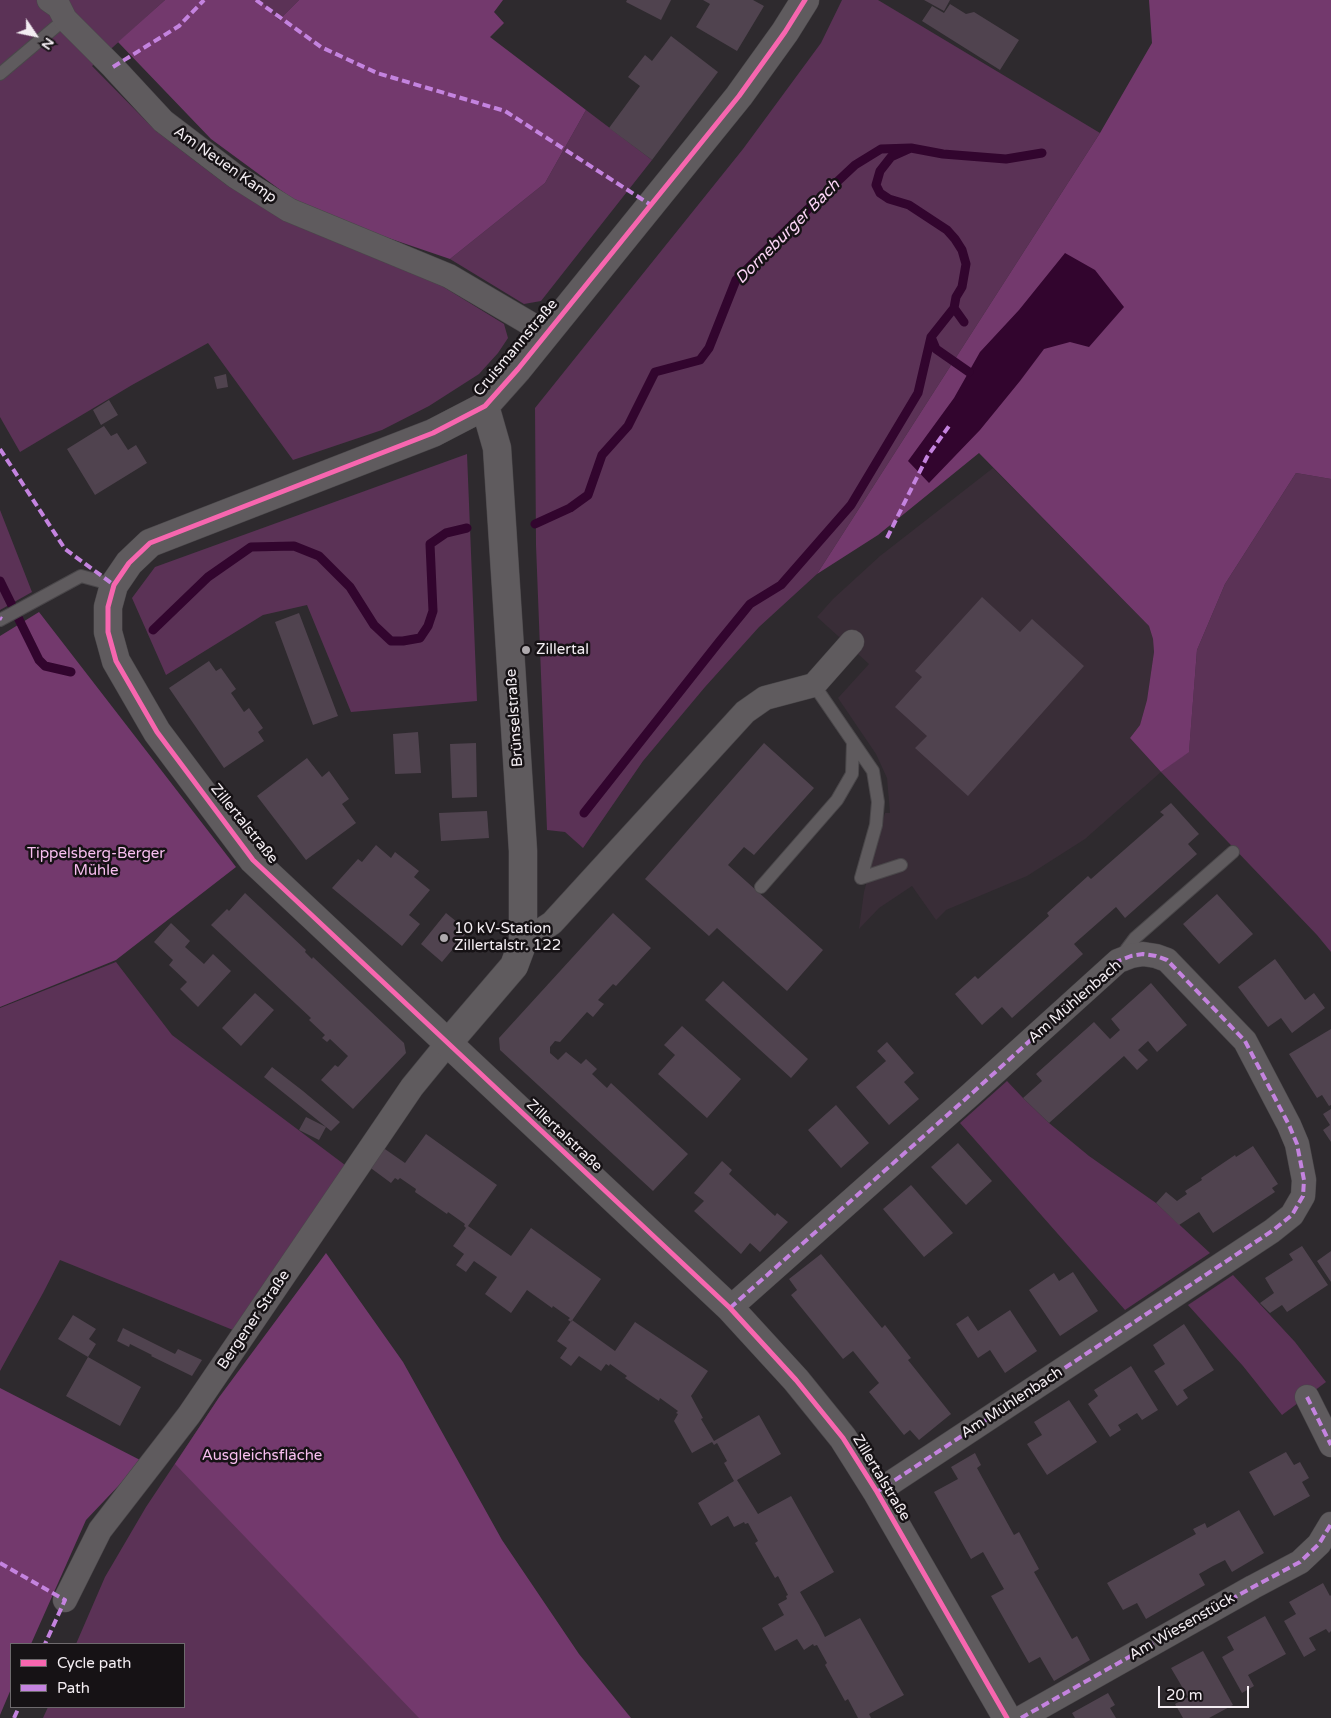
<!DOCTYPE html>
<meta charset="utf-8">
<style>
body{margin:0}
#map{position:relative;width:1331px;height:1718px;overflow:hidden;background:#2e2a2e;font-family:"Varela Round",sans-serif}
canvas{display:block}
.legend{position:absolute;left:10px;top:1643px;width:175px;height:65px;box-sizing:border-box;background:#161215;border:1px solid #6e6a6d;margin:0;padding:6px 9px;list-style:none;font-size:15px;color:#f3edf2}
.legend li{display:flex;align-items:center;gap:10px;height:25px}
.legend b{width:25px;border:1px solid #6e6a6d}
.north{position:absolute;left:10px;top:10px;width:50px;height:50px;-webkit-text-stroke:4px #161215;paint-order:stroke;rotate:124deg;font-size:14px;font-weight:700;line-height:20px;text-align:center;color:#f3edf2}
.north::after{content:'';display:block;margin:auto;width:18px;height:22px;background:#f3edf2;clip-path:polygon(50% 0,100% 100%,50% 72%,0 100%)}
.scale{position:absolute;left:1158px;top:1686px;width:91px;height:22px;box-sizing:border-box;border:2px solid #f3edf2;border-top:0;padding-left:6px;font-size:15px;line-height:18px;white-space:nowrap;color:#f3edf2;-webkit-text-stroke:4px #161215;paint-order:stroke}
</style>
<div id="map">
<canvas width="1331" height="1718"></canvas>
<ul class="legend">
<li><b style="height:6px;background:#f766af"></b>Cycle path</li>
<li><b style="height:6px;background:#c483df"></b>Path</li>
</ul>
<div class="north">N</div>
<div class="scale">20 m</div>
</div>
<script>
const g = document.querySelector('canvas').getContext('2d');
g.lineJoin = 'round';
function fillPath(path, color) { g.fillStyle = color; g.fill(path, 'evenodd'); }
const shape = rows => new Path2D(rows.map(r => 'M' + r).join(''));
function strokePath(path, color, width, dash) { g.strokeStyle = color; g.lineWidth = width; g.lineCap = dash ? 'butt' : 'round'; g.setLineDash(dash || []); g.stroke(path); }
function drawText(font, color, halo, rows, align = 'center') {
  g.font = font + ' "Varela Round",sans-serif'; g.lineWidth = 5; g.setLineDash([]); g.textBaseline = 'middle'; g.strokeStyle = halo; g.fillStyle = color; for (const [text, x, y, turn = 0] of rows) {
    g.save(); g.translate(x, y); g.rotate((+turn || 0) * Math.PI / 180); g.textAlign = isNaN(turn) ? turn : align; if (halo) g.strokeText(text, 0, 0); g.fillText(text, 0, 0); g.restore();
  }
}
fillPath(shape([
 [993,468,1149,626,1153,639,1154,652,1147,700,1140,725,1130,738,1161,772,1085,839,1027,876,946,910,936,920,912,886,879,908,859,929,864,892,885,813,890,813,887,778,876,754,838,698,869,664,817,617,833,599,880,556]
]), '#392d37');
fillPath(shape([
 [0,0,165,0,92,66,155,130,228,186,289,221,442,286,504,324,508,338,498,353,479,374,429,406,382,430,293,460,208,343,132,385,20,452,0,417],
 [260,0,299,0,279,20],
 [842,0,878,0,1100,133,817,574,759,627,705,687,643,761,583,848,565,832,547,830,536,545,535,408,743,149,821,43],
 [586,110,652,160,541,301,524,304,450,259,545,183],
 [467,454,477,701,351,712,307,605,263,615,166,675,132,598,155,567],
 [1296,473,1331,479,1331,952,1317,935,1161,772,1189,751,1197,650,1225,584],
 [0,510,32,592,0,610],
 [116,962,172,1035,345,1165,233,1330,60,1260,43,1293,0,1371,0,1008],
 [1007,1081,1023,1098,1049,1123,1089,1156,1156,1203,1210,1253,1125,1310,960,1123],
 [1233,1275,1295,1342,1326,1382,1282,1415,1243,1366,1188,1305],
 [220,1396,506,1718,43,1718,48,1707,184,1707,184,1644,76,1644,105,1577,146,1507]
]), '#5b3256');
fillPath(shape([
 [165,0,260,0,279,20,299,0,503,0,494,12,504,23,490,37,586,110,545,183,450,259,309,211,211,139,118,42],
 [1149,0,1331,0,1331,479,1296,473,1225,584,1197,650,1189,752,1161,772,1130,738,1140,725,1147,700,1154,652,1153,639,1149,626,979,453,878,535,817,574,1100,133,1152,43],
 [39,612,236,867,116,960,0,1007,0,636],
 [326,1253,403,1362,502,1540,579,1654,631,1718,419,1718,175,1464,220,1396],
 [0,1388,142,1461,86,1520,31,1644,11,1644,11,1689,0,1715]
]), '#73396d');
fillPath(shape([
 [1065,253,1095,270,1124,307,1089,347,1070,342,1044,349,1020,381,980,430,929,483,908,461,954,398,980,352,1019,310]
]), '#32052e');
strokePath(shape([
 [954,308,964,322],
 [931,337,936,349,969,372],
 [535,524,570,508,588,495,602,455,628,426,655,372,700,360,709,348,736,280,807,210,855,165,881,149,911,148,943,154,1006,159,1042,153],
 [0,581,39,660,45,666,71,672],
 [153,630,208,577,251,547,294,546,319,556,350,587,374,625,391,641,403,641,420,638,428,626,433,611,430,544,446,533,467,528],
 [584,813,719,642,750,604,781,585,851,505,918,393,931,337,954,308,956,297,962,287,966,264,962,250,955,239,947,230,909,205,889,199,880,193,876,185,880,171,891,157,911,148]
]), '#32052e', 9);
fillPath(shape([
 [627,0,671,0,661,20,626,2],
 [703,0,753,0,764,6,737,51,696,27,710,4],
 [924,0,950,0,944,11],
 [950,4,966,14,974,12,1019,40,1000,70,922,21,932,6,944,13],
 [671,36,718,72,652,160,609,128,640,86,628,77,645,55,652,61],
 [226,374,228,387,217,389,214,377],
 [109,400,118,415,101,425,93,410],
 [104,426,111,436,117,433,128,450,136,445,147,463,95,495,67,449],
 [982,597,1020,632,1032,619,1084,666,968,796,915,748,927,736,895,707,922,677,915,671],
 [299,613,338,716,313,725,275,622],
 [209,661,216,671,221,668,236,689,231,693,244,712,249,708,263,728,258,732,264,741,224,768,169,688],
 [418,732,421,773,395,774,393,734],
 [476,743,477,797,452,798,450,744],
 [764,743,814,788,754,855,744,847,728,865,823,950,787,991,717,928,709,936,645,879],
 [307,758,322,777,329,771,349,799,342,804,356,823,306,860,257,796],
 [1171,803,1199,834,1188,844,1197,854,1125,918,1116,907,1074,944,1083,954,1012,1018,1002,1007,982,1025,955,994,975,976,978,979,1049,916,1047,913,1088,876,1091,879,1164,815,1160,812],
 [487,811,489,838,441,841,439,813],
 [376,845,391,858,395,852,419,871,414,877,430,890,409,915,420,924,402,946,332,888,358,859,362,862],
 [245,893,306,950,305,952,312,959,313,957,404,1043,406,1053,353,1109,321,1080,335,1065,338,1067,348,1056,330,1039,327,1042,322,1038,325,1035,309,1020,311,1018,211,925,227,909,229,911],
 [1217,894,1253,934,1219,964,1183,924],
 [446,913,468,931,442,962,421,944],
 [613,913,651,948,616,986,613,984,598,1000,604,1004,593,1017,587,1012,560,1042,555,1041,550,1047,550,1053,558,1060,566,1052,581,1064,586,1059,597,1069,592,1074,607,1088,611,1083,688,1154,653,1191,500,1050,499,1038],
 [171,923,190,941,185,947,204,964,213,954,231,971,198,1007,180,989,187,982,169,965,173,960,154,942],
 [1275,959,1305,1000,1314,993,1325,1008,1292,1033,1281,1018,1268,1027,1238,987],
 [723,981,808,1059,791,1078,705,1000],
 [1151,983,1187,1025,1157,1052,1148,1041,1138,1050,1148,1060,1137,1070,1124,1056,1049,1123,1023,1098,1042,1081,1036,1074,1094,1022,1110,1039,1120,1030,1111,1019],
 [255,993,274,1010,241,1046,222,1028],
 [682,1026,741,1079,707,1118,658,1074,675,1055,664,1045],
 [1331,1029,1331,1105,1329,1106,1322,1095,1317,1098,1289,1054],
 [887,1042,914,1073,904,1082,919,1099,889,1125,856,1087,886,1061,877,1051],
 [272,1067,303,1091,340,1122,331,1131,264,1077],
 [836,1105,869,1143,841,1168,808,1130],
 [1331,1109,1331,1142,1323,1130,1330,1125,1323,1114],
 [306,1117,326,1127,319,1140,299,1130],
 [426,1134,497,1185,468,1226,511,1256,531,1228,601,1279,571,1322,568,1320,570,1318,553,1306,552,1308,527,1290,511,1313,485,1294,497,1277,474,1261,466,1272,456,1265,464,1254,453,1246,466,1228,464,1226,465,1224,448,1212,447,1214,415,1192,416,1189,400,1178,398,1180,395,1178,391,1183,368,1166,382,1147,405,1163],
 [958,1143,992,1181,966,1205,931,1167],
 [1253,1146,1278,1184,1272,1188,1275,1192,1213,1233,1199,1212,1179,1225,1156,1203,1166,1192,1177,1201,1187,1194,1185,1191,1202,1180,1201,1178,1235,1155,1236,1157],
 [722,1161,732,1170,729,1174,775,1216,777,1213,788,1222,760,1252,750,1243,741,1254,694,1211,704,1201,694,1193],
 [911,1185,953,1233,924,1257,883,1209],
 [1302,1246,1328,1285,1287,1312,1282,1305,1270,1313,1260,1303,1274,1293,1265,1278,1293,1260,1289,1254],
 [1331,1251,1331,1282,1317,1261],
 [821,1254,882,1328,885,1325,911,1358,908,1360,951,1414,919,1440,910,1430,904,1435,869,1392,879,1383,853,1351,843,1359,791,1295,797,1290,789,1279],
 [1073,1272,1098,1311,1060,1336,1029,1290,1054,1273,1059,1281],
 [1010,1310,1037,1351,1005,1373,990,1350,978,1358,956,1324,968,1316,978,1331],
 [73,1315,96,1329,89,1339,96,1344,88,1357,58,1339],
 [572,1320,615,1351,635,1322,708,1371,691,1396,703,1418,701,1419,714,1441,759,1415,781,1454,737,1480,758,1514,791,1496,834,1572,800,1592,819,1625,825,1637,860,1618,904,1695,869,1714,871,1718,858,1718,848,1699,845,1701,825,1665,827,1663,817,1645,814,1646,813,1644,804,1650,797,1639,775,1651,762,1628,784,1615,778,1604,787,1599,786,1596,788,1595,778,1576,775,1578,755,1543,758,1541,748,1523,745,1524,744,1522,734,1527,728,1516,711,1526,698,1503,734,1481,724,1463,727,1461,717,1443,714,1445,712,1442,692,1453,674,1421,678,1414,676,1413,678,1411,660,1398,659,1401,641,1389,625,1378,627,1376,610,1364,609,1366,606,1364,601,1371,579,1356,571,1366,560,1358,567,1348,557,1341],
 [1184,1324,1214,1370,1183,1390,1188,1398,1177,1406,1154,1371,1165,1364,1153,1345],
 [123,1328,175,1354,178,1349,202,1360,192,1376,151,1356,152,1355,130,1344,129,1347,117,1341],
 [88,1357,141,1387,120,1426,66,1396],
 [1131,1366,1158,1410,1142,1420,1137,1413,1118,1425,1121,1430,1110,1437,1088,1404,1098,1396,1094,1390],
 [1069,1400,1097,1442,1047,1475,1027,1444,1042,1435,1034,1422],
 [1286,1452,1294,1465,1300,1462,1309,1478,1302,1482,1310,1496,1274,1516,1249,1472],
 [975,1453,981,1465,977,1468,1014,1535,1019,1532,1039,1569,1034,1572,1072,1639,1077,1636,1090,1660,1054,1681,1040,1657,1029,1663,991,1596,1004,1589,983,1552,971,1559,934,1492,958,1479,951,1467],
 [1239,1510,1264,1553,1232,1572,1225,1560,1213,1566,1199,1574,1205,1585,1146,1619,1137,1603,1123,1610,1107,1583,1196,1534,1193,1529,1205,1523,1207,1528],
 [1323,1583,1330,1596,1331,1595,1331,1631,1329,1633,1326,1629,1309,1638,1316,1650,1304,1657,1284,1621,1296,1614,1289,1602],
 [1265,1616,1286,1654,1248,1675,1254,1686,1242,1693,1222,1657,1234,1650,1227,1637],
 [1203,1651,1233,1705,1209,1718,1183,1718,1175,1704,1188,1697,1171,1668],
 [1108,1693,1115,1705,1110,1708,1116,1718,1075,1718,1072,1713]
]), '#50434f');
const service = shape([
 [0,74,65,19],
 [0,620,81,576,114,585],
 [814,685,873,771,878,802,876,825,861,878,901,865],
 [761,887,837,800,852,774,853,742],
 [1120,958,1135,938,1233,852]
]);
const minor = shape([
 [49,0,59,7,65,19,113,67,163,121,235,176,289,210,449,276,546,333],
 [523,942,552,923,745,712,765,698,814,685,852,642],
 [730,1308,970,1095,1118,961,1131,956,1143,954,1156,956,1167,960,1245,1041,1289,1125,1297,1144,1304,1180,1303,1196,1292,1215,1272,1231,877,1492],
 [1307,1397,1331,1445],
 [65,1600,100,1530,189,1415,412,1087,448,1043],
 [1021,1718,1253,1587,1300,1562,1319,1544,1331,1524]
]);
const tertiary = shape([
 [805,0,785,32,739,96,518,369,485,406,433,433,150,543,129,563,114,585,108,607,108,632,116,661,157,732,253,860,730,1308,796,1380,843,1438,877,1492,1007,1718],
 [448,1043,514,966,523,942,523,851,497,448,485,406]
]);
strokePath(service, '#4a474a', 14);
strokePath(minor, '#4a474a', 25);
strokePath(tertiary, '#4a474a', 29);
strokePath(service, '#5f5b5e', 12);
strokePath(minor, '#5f5b5e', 24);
strokePath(tertiary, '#5f5b5e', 28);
strokePath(shape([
 [256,0,321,47,377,73,505,111,651,205],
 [113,67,179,26,204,0],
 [0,449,65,549,114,585],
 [887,538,927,457,949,426],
 [0,618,2,619],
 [730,1308,970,1095,1118,961,1131,956,1143,954,1156,956,1167,960,1245,1041,1289,1125,1297,1144,1304,1180,1303,1196,1292,1215,1272,1231,877,1492],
 [1307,1397,1331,1445],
 [0,1563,65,1600,45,1644],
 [14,1718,19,1707],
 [1021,1718,1253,1587,1300,1562,1319,1544,1331,1524]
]), '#c483df', 4, [8, 4]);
strokePath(shape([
 [805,0,785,32,739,96,518,369,485,406,433,433,150,543,129,563,114,585,108,607,108,632,116,661,157,732,253,860,730,1308,796,1380,843,1438,877,1492,1007,1718]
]), '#f766af', 5);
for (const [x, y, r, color] of [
 [526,650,5,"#aea9ad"],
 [444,938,5,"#aea9ad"]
]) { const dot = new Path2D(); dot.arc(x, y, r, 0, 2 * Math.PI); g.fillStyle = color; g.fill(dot); strokePath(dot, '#161215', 2); }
drawText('15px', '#f3edf2', '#161215', [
 ["Am Neuen Kamp",225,165,35],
 ["Cruismannstraße",516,348,-50],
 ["Brünselstraße",515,718,-94],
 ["Zillertalstraße",244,824,51],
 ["Am Mühlenbach",1075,1002,-41],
 ["Zillertalstraße",564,1136,43],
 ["Bergener Straße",254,1320,-56],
 ["Am Mühlenbach",1012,1403,-33],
 ["Zillertalstraße",881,1478,59],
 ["Am Wiesenstück",1182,1627,-30]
]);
drawText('15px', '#f3edf2', '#161215', [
 ["Zillertal",536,650],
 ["10 kV-Station",454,929],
 ["Zillertalstr. 122",454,946]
], 'left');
drawText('15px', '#f9bff0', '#161215', [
 ["Tippelsberg-Berger",96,854],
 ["Mühle",96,871],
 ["Ausgleichsfläche",262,1456]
]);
drawText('italic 16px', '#fbd4f5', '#161215', [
 ["Dorneburger Bach",788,232,-45]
]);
</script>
